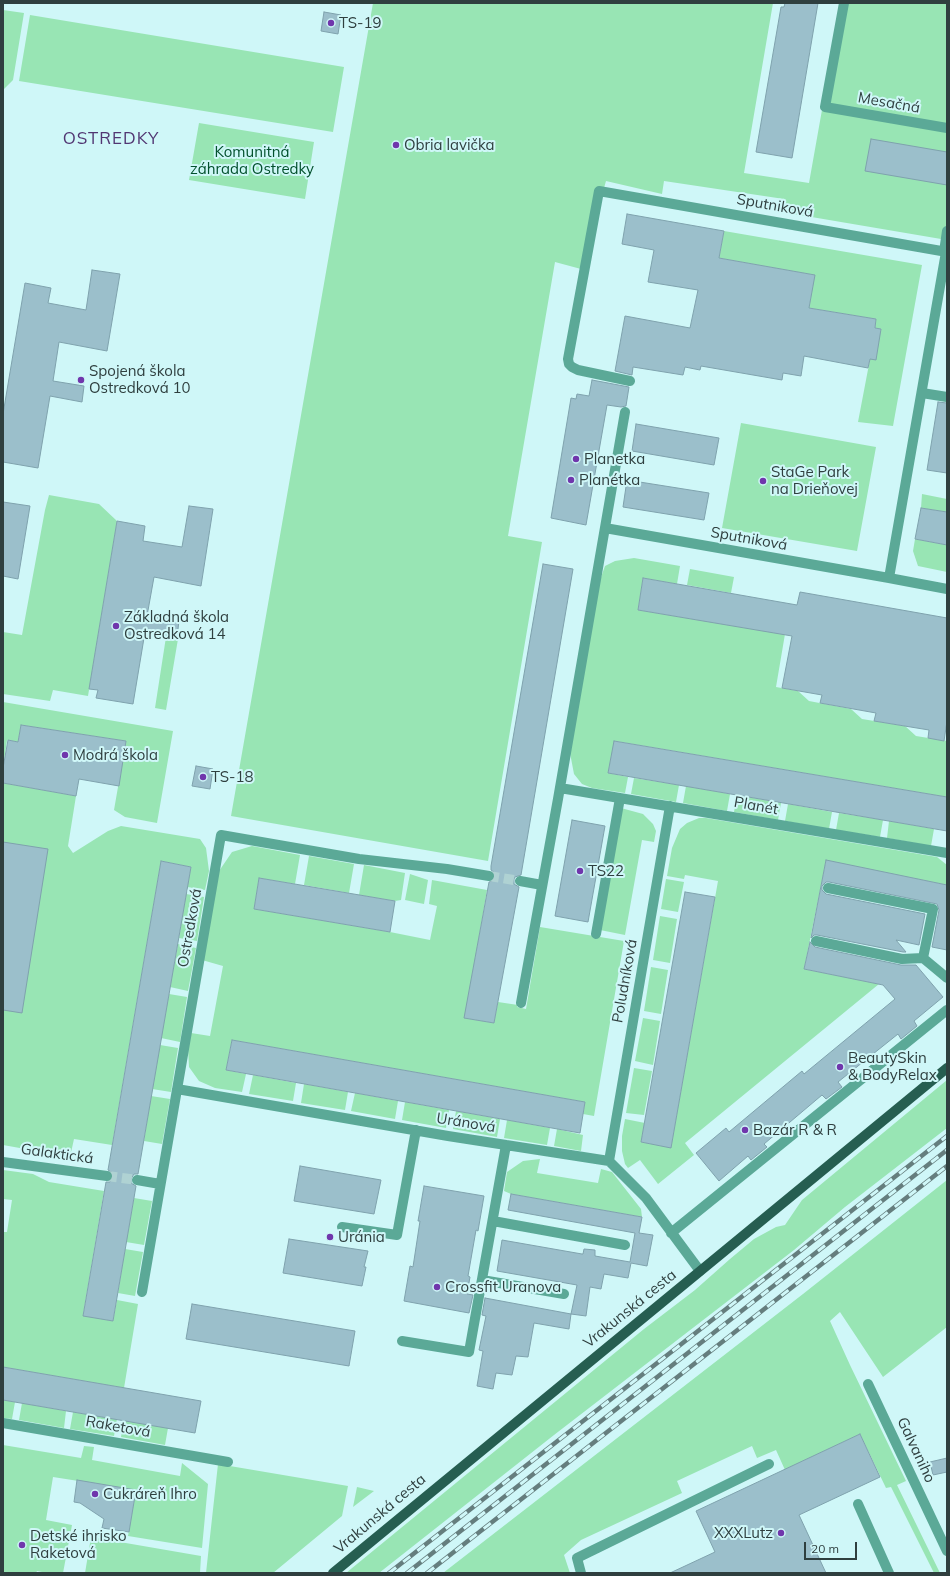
<!DOCTYPE html>
<meta charset="utf-8">
<style>
body{margin:0}
#map{position:relative;width:950px;height:1576px;overflow:hidden;background:#cff7f8;font-family:Mulish,sans-serif}
canvas{display:block}
.frame{position:absolute;inset:0;border:4px solid #2f3f3f;pointer-events:none}
.scale{position:absolute;left:804px;top:1542px;width:53px;height:18px;box-sizing:border-box;border:2px solid #2f3f3f;border-top:0;padding-left:5px;font-size:12px;line-height:14px;white-space:nowrap;color:#2f3f3f;-webkit-text-stroke:3px #cff7f8;paint-order:stroke}
</style>
<div id="map">
<canvas width="950" height="1576"></canvas>
<div class="frame"></div>
<div class="scale">20 m</div>
</div>
<script>
const g = document.querySelector('canvas').getContext('2d');
g.lineJoin = 'round';
function fillPath(path, color) { g.fillStyle = color; g.fill(path, 'evenodd'); }
const shape = rows => new Path2D(rows.map(r => 'M' + r).join(''));
function strokePath(path, color, width, dash) { g.strokeStyle = color; g.lineWidth = width; g.lineCap = dash ? 'butt' : 'round'; g.setLineDash(dash || []); g.stroke(path); }
function drawText(font, color, halo, rows, align = 'center') {
  g.font = font + ' Mulish,sans-serif'; g.lineWidth = 4; g.setLineDash([]); g.textBaseline = 'middle'; g.strokeStyle = halo; g.fillStyle = color; for (const [text, x, y, turn = 0] of rows) {
    g.save(); g.translate(x, y); g.rotate((+turn || 0) * Math.PI / 180); g.textAlign = isNaN(turn) ? turn : align; if (halo) g.strokeText(text, 0, 0); g.fillText(text, 0, 0); g.restore();
  }
}
fillPath(shape([
 [373,3,773,3,744,173,809,183,841,3,947,3,947,240,782,212,784,199,664,181,662,194,606,181,581,269,555,262,508,536,542,542,488,861,231,816],
 [3,10,24,13,13,80,3,90],
 [30,15,344,67,333,132,19,81],
 [199,123,314,142,305,199,189,180],
 [724,231,922,265,893,426,858,422,870,359,881,329,875,328,876,319,809,308,814,275,719,258],
 [741,423,876,447,857,551,722,528],
 [922,494,947,499,947,512,921,508],
 [49,495,99,504,117,521,88,696,53,690,50,701,3,694,3,632,22,635,45,510],
 [915,539,947,545,947,572,918,566,913,551],
 [634,558,680,566,677,584,643,578,638,610,785,634,776,687,798,691,809,701,851,709,862,719,905,726,916,736,947,741,947,797,615,741,608,773,628,777,625,793,592,788,582,784,574,774,570,753,599,583,605,566,615,561],
 [690,569,734,577,731,593,687,585],
 [166,637,178,639,166,710,155,708],
 [3,702,173,731,157,823,125,817,114,810,126,741,21,725,18,742,7,740,3,768],
 [634,778,679,785,676,802,631,794],
 [3,783,76,796,68,846,73,853,108,831,121,826,200,839,206,848,209,871,205,890,187,887,191,867,161,861,112,1145,74,1139,70,1157,3,1145],
 [686,786,730,794,727,811,683,803],
 [737,795,781,803,778,820,734,812],
 [788,804,832,812,829,829,785,821],
 [621,808,643,814,653,824,656,831,654,842,642,840,625,935,600,930],
 [839,813,883,820,880,837,836,830],
 [699,818,706,818,937,857,947,865,947,885,826,861,804,969,879,984,685,1143,694,1155,658,1184,640,1160,628,1168,625,1164,622,1151,622,1136,625,1119,645,1123,641,1142,671,1147,718,881,685,875,684,879,667,876,672,848,680,829,687,823],
 [889,821,934,829,931,846,887,838],
 [252,846,300,855,295,884,259,878,254,909,390,932,430,940,437,906,429,904,432,880,487,890,465,1018,494,1023,498,1002,518,1005,517,1007,526,1009,540,927,624,941,594,1116,583,1114,585,1102,232,1040,226,1070,246,1074,242,1092,215,1088,199,1081,189,1067,188,1048,191,1033,210,1036,223,966,202,960,217,874,232,852],
 [309,856,354,864,349,893,304,885],
 [364,865,405,873,401,900,395,901,359,895],
 [410,874,428,880,424,904,405,900],
 [666,879,684,882,678,912,661,909],
 [186,894,204,897,197,941,179,938],
 [660,916,677,919,670,963,653,960],
 [178,944,196,948,188,991,170,987],
 [651,967,668,970,661,1014,644,1011],
 [169,994,187,997,180,1042,161,1038],
 [643,1018,660,1021,653,1065,635,1061],
 [160,1045,178,1048,171,1092,152,1089],
 [634,1068,652,1071,644,1115,626,1113],
 [253,1075,296,1083,293,1101,249,1094],
 [947,1080,947,1128,845,1207,794,1250,554,1435,379,1573,346,1573,644,1329,695,1290,730,1259,754,1239,776,1227,785,1225,802,1200],
 [304,1084,348,1092,345,1110,301,1103],
 [355,1093,398,1101,395,1119,351,1111],
 [151,1096,170,1099,162,1144,144,1141],
 [405,1102,449,1110,446,1128,402,1120],
 [456,1111,500,1119,497,1137,453,1129],
 [507,1120,550,1128,547,1145,504,1138],
 [557,1129,583,1135,581,1151,554,1146],
 [540,1159,537,1173,598,1183,601,1169,612,1172,641,1209,642,1217,511,1194,504,1191,507,1172,523,1161],
 [3,1170,33,1174,49,1182,104,1191,83,1315,113,1321,117,1300,138,1304,124,1388,3,1367,3,1232,7,1232,12,1200,3,1199],
 [947,1180,947,1327,883,1377,840,1312,830,1321,850,1365,906,1481,897,1485,940,1573,934,1573,891,1487,886,1488,860,1434,785,1470,776,1450,757,1458,752,1446,677,1481,682,1493,581,1540,564,1555,570,1573,443,1573,803,1294],
 [134,1198,152,1201,144,1245,126,1242],
 [125,1249,143,1252,135,1296,118,1293],
 [3,1400,15,1402,12,1419,3,1418],
 [22,1403,66,1411,64,1428,19,1420],
 [73,1412,117,1419,114,1436,70,1429],
 [124,1420,168,1428,165,1445,121,1437],
 [3,1445,81,1458,84,1446,94,1447,92,1460,180,1476,182,1463,208,1484,202,1548,128,1536,136,1490,53,1477,46,1520,72,1525,63,1573,47,1573,37,1571,36,1573,3,1573],
 [218,1464,348,1486,342,1516,273,1573,206,1573],
 [357,1487,374,1491,353,1507],
 [91,1537,201,1556,200,1573,85,1573]
]), '#98e5b4');
const building = shape([
 [785,3,818,3,792,158,756,152,781,7,784,7,785,3],
 [324,12,341,15,338,34,321,31,324,12],
 [871,139,947,152,947,185,865,171,871,139],
 [627,214,724,231,719,258,815,275,809,308,876,319,875,328,881,329,876,360,870,359,868,368,804,356,801,376,783,373,782,380,701,366,700,370,685,367,683,375,633,367,632,375,615,371,625,316,690,328,698,290,648,282,654,250,622,244,627,214],
 [92,270,120,274,107,351,59,342,53,381,84,386,82,402,50,396,38,468,3,462,3,414,25,283,51,288,48,303,86,310,92,270],
 [592,380,629,387,626,406,621,407,607,405,586,525,551,518,571,398,576,399,577,394,589,396,592,380],
 [938,402,947,403,947,473,927,470,938,402],
 [636,424,719,438,714,465,632,451,636,424],
 [627,480,709,493,704,520,623,507,627,480],
 [3,502,30,506,18,579,3,576,3,502],
 [189,506,213,509,201,586,154,577,147,616,179,621,177,637,145,632,133,704,96,698,98,690,89,689,117,521,145,526,143,541,182,547,189,506],
 [921,508,947,512,947,545,915,539,921,508],
 [543,564,573,569,521,875,515,877,514,879,514,884,519,887,494,1023,464,1018,489,882,494,880,495,877,495,873,491,870,491,866,543,564],
 [643,578,797,605,800,592,947,618,947,721,944,741,928,738,929,730,874,721,876,713,820,703,822,695,782,688,792,636,638,610,643,578],
 [21,725,126,741,119,786,79,779,76,796,3,783,3,768,8,740,18,742,21,725],
 [614,741,947,797,947,831,608,773,614,741],
 [196,766,213,769,210,789,192,786,196,766],
 [572,820,605,826,588,922,555,916,572,820],
 [3,842,48,849,22,1013,3,1010,3,842],
 [826,860,947,885,947,950,932,947,939,910,937,904,829,882,826,882,822,886,822,890,826,894,925,914,919,945,896,940,906,952,903,952,817,935,814,935,811,938,826,860],
 [161,861,191,867,138,1174,134,1174,131,1179,131,1183,136,1186,113,1321,83,1316,106,1182,110,1182,113,1177,113,1173,108,1170,161,861],
 [259,878,395,901,390,932,254,909,259,878],
 [685,892,715,897,671,1148,641,1142,685,892],
 [810,942,815,947,901,965,916,965,943,997,914,1021,917,1026,901,1039,898,1034,838,1082,842,1087,826,1099,822,1095,764,1144,767,1147,751,1160,748,1156,719,1181,696,1153,726,1128,729,1132,802,1071,804,1074,895,999,883,985,804,969,810,942],
 [232,1040,585,1102,580,1133,226,1070,232,1040],
 [300,1166,381,1180,374,1214,294,1201,300,1166],
 [424,1186,484,1196,478,1231,476,1230,468,1276,470,1277,467,1294,473,1295,469,1313,404,1301,410,1266,413,1267,420,1221,418,1221,424,1186],
 [511,1194,642,1217,639,1233,653,1235,647,1266,631,1263,628,1278,604,1274,601,1289,590,1287,586,1316,571,1314,577,1285,497,1271,502,1240,582,1254,583,1254,584,1249,595,1250,595,1256,630,1262,635,1233,508,1210,511,1194],
 [289,1239,368,1251,364,1267,366,1267,362,1286,283,1273,289,1239],
 [485,1298,571,1314,569,1329,534,1323,528,1357,516,1356,512,1375,496,1373,493,1389,477,1386,483,1351,479,1350,486,1316,482,1315,485,1298],
 [192,1304,355,1331,349,1366,186,1339,192,1304],
 [3,1367,201,1401,195,1433,3,1400,3,1367],
 [860,1434,880,1477,799,1515,826,1573,670,1573,715,1552,696,1511,860,1434],
 [947,1458,947,1472,933,1475,930,1462,947,1458],
 [77,1480,136,1490,129,1532,102,1528,104,1519,80,1503,74,1502,77,1480]
]);
fillPath(building, '#9bbfcb');
strokePath(building, '#7fa2ad', 1);
strokePath(shape([
 [489,876,520,881],
 [107,1176,137,1180]
]), '#afd2d3', 10, [10, 5]);
strokePath(shape([
 [844,3,825,107,947,128],
 [944,252,947,231],
 [946,252,889,578,947,589],
 [630,381,578,370,572,367,569,364,568,359,599,191,947,252],
 [922,393,947,397],
 [605,528,889,578],
 [560,788,947,853],
 [520,881,542,885],
 [828,888,933,909,923,958,947,978],
 [596,934,620,798],
 [816,941,902,959,923,958],
 [521,1003,558,799,625,412],
 [177,1089,448,1136,609,1161,646,1198,700,1271],
 [609,1161,670,806],
 [3,1162,107,1176],
 [137,1180,160,1184],
 [493,1221,625,1245],
 [342,1227,397,1235,416,1130],
 [671,1233,947,1010],
 [482,1280,564,1294],
 [142,1292,221,835,359,859,447,869,489,876],
 [402,1341,469,1352,506,1145],
 [868,1384,947,1551],
 [3,1423,228,1462],
 [858,1504,889,1573],
 [581,1573,577,1558,769,1464]
]), '#5ba997', 10);
strokePath(shape([
 [333,1573,947,1068]
]), '#265e51', 10);
const rail = shape([
 [389,1573,947,1136],
 [407,1573,947,1150],
 [427,1573,947,1166]
]);
strokePath(rail, '#657e7e', 4.5);
strokePath(rail, '#cff7f8', 3, [9]);
for (const [x, y, r, color] of [
 [331,23,4,"#7036ac"],
 [396,145,4,"#7036ac"],
 [81,380,4,"#7036ac"],
 [576,459,4,"#7036ac"],
 [571,480,4,"#7036ac"],
 [763,481,4,"#7036ac"],
 [116,626,4,"#7036ac"],
 [65,755,4,"#7036ac"],
 [203,777,4,"#7036ac"],
 [580,871,4,"#7036ac"],
 [840,1067,4,"#7036ac"],
 [745,1130,4,"#7036ac"],
 [330,1237,4,"#7036ac"],
 [437,1287,4,"#7036ac"],
 [95,1494,4,"#7036ac"],
 [781,1533,4,"#7036ac"],
 [22,1545,4,"#7036ac"]
]) { const dot = new Path2D(); dot.arc(x, y, r, 0, 2 * Math.PI); g.fillStyle = color; g.fill(dot); strokePath(dot, '#cff7f8', 1.5); }
drawText('15px', '#2f3f3f', '#cff7f8', [
 ["TS-19",339,23],
 ["Obria lavička",404,145],
 ["Spojená škola",89,371],
 ["Ostredková 10",89,388],
 ["Planetka",584,459],
 ["StaGe Park",771,472],
 ["na Drieňovej",771,489],
 ["Planétka",579,480],
 ["Základná škola",124,617],
 ["Ostredková 14",124,634],
 ["Modrá škola",73,755],
 ["TS-18",211,777],
 ["TS22",588,871],
 ["BeautySkin",848,1058],
 ["& BodyRelax",848,1075],
 ["Bazár R & R",753,1130],
 ["Uránia",338,1237],
 ["Crossfit Uranova",445,1287],
 ["Cukráreň Ihro",103,1494],
 ["XXXLutz",773,1533,"right"],
 ["Detské ihrisko",30,1536],
 ["Raketová",30,1553]
], 'left');
drawText('15px', '#2f3f3f', '#cff7f8', [
 ["Mesačná",889,103,10],
 ["Sputniková",775,206,10],
 ["Sputniková",749,539,10],
 ["Planét",756,806,10],
 ["Ostredková",190,928,-80],
 ["Poludníková",625,981,-80],
 ["Uránová",466,1123,9],
 ["Galaktická",57,1154,8],
 ["Vrakunská cesta",630,1309,-39],
 ["Raketová",118,1427,10],
 ["Galvaniho",916,1450,65],
 ["Vrakunská cesta",380,1514,-40]
]);
drawText('15px', '#03512d', '#cff7f8', [
 ["Komunitná",252,152],
 ["záhrada Ostredky",252,169]
]);
g.letterSpacing = '1px';
drawText('17px', '#513672', '#cff7f8', [
 ["OSTREDKY",111,139]
]);
g.letterSpacing = '0px';
</script>
